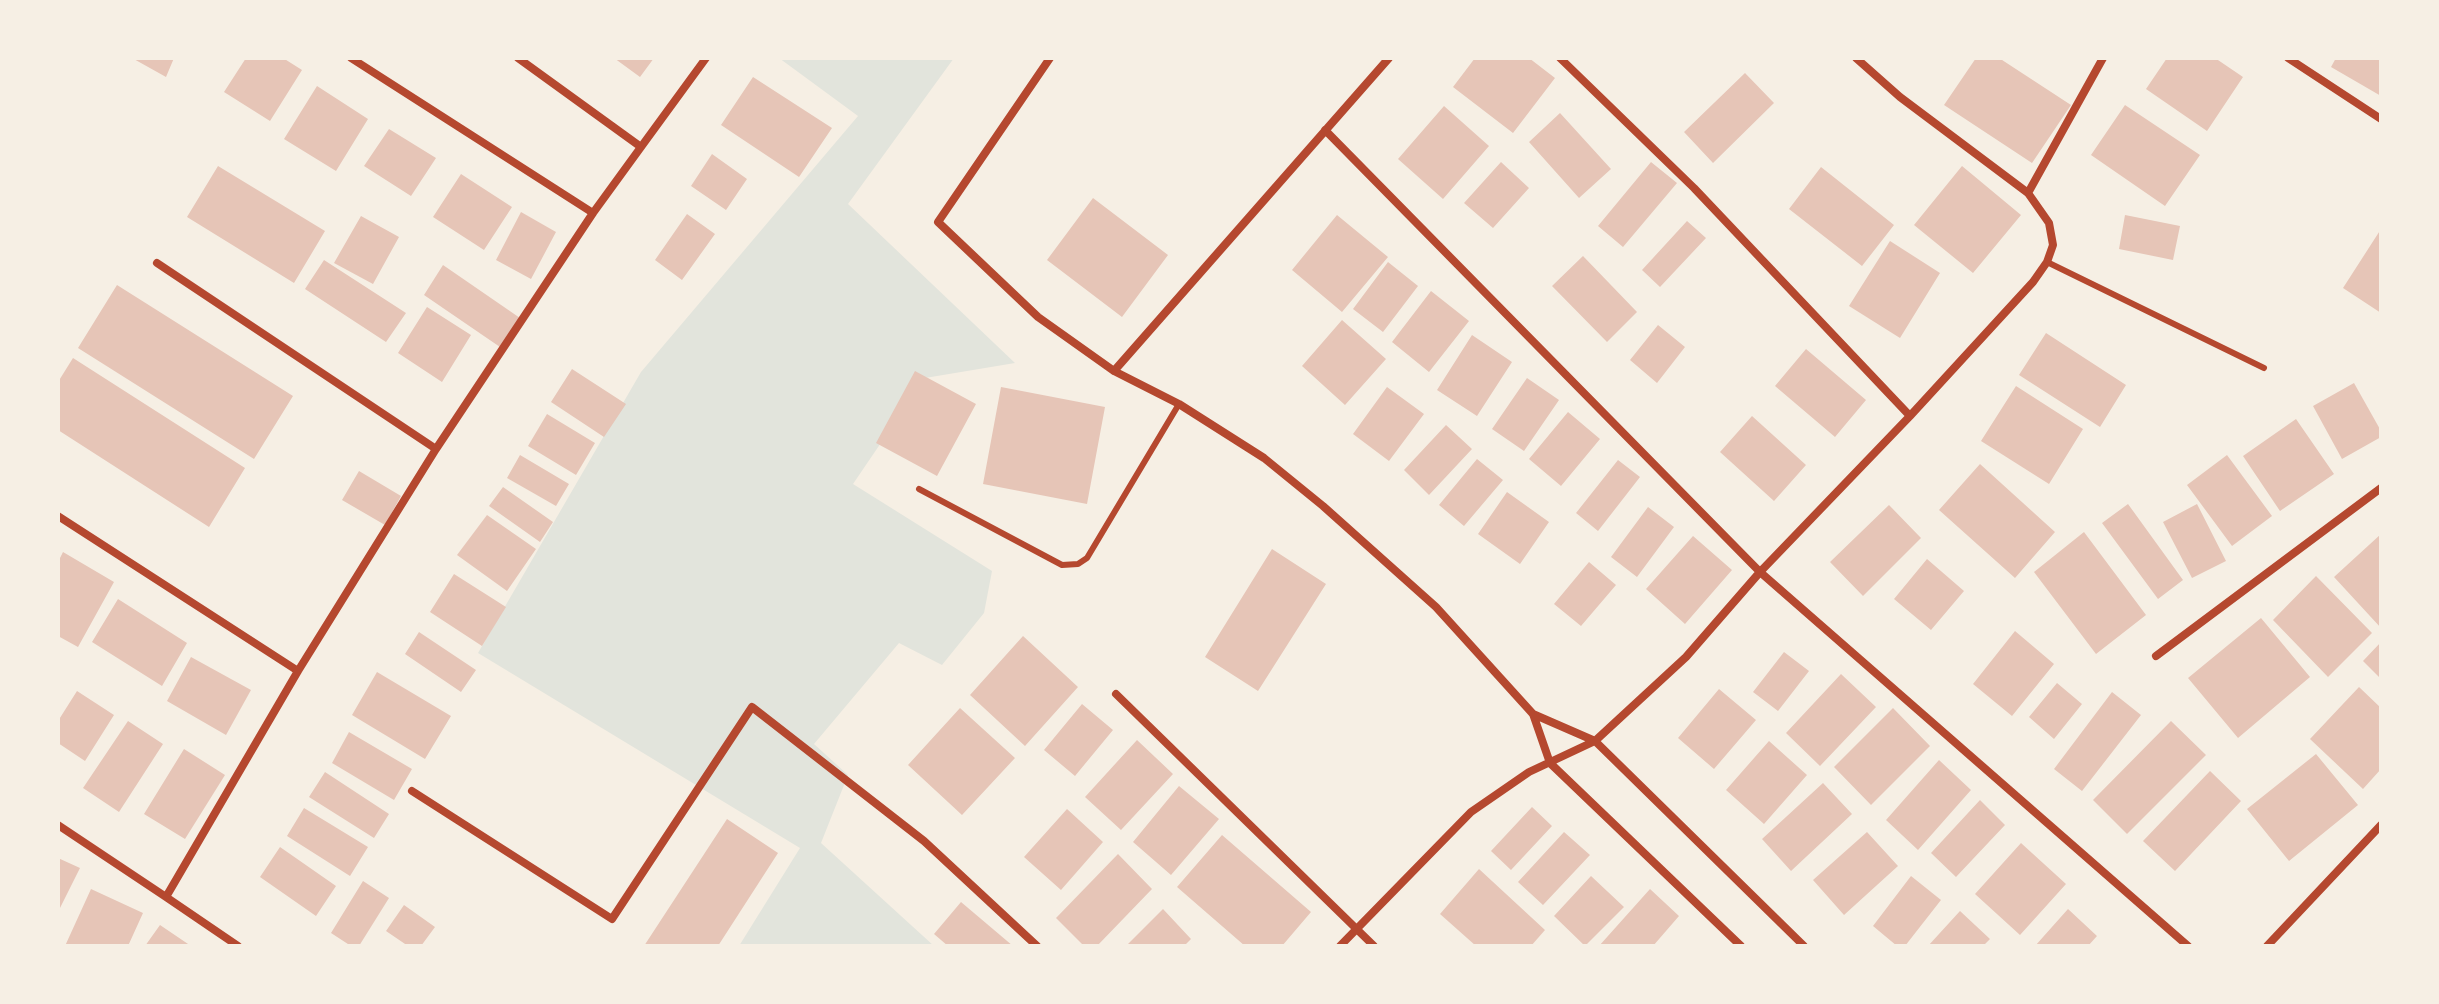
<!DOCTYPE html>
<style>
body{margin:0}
#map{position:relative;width:2439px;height:1004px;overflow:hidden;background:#f6efe4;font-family:Rubik,sans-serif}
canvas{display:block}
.frame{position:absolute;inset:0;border:60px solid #f6efe4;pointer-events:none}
</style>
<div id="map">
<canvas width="2439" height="1004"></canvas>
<div class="frame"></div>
</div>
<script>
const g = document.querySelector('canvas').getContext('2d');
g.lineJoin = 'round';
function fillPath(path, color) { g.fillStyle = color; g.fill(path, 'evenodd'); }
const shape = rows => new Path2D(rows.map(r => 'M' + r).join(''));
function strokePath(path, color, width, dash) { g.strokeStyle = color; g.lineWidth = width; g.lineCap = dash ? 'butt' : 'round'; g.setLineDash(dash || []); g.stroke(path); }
fillPath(shape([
 [779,58,954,58,848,204,1015,363,925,378,853,484,992,571,984,613,942,665,899,643,814,744,848,775,821,843,934,946,739,946,800,848,478,653,641,372,858,116]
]), '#e2e4dc');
fillPath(shape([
 [132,58,174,58,166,77],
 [246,58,283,58,302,70,270,121,224,92],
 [614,58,654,58,640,77],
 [1475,58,1529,58,1555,78,1513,133,1453,87],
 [1976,58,1999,58,2071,105,2032,163,1944,105],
 [2167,58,2215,58,2243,77,2207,131,2146,89],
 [2336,58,2381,58,2381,96,2331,67],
 [1745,73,1774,103,1713,163,1684,132],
 [753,77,832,128,799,177,721,125],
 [317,86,368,119,336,171,284,139],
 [2125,105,2200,155,2165,206,2091,155],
 [1444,106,1489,146,1443,199,1398,159],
 [1560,113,1611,169,1579,198,1529,142],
 [389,129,436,158,411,196,364,166],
 [712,154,747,179,726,210,691,186],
 [1501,162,1529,188,1493,228,1464,203],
 [1651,162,1677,183,1623,247,1598,226],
 [218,166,325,231,294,283,187,217],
 [1962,166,2021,215,1973,273,1914,225],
 [1821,167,1894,225,1862,266,1789,209],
 [461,174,512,207,484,250,433,217],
 [1093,198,1168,255,1122,317,1047,260],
 [521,212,556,232,531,279,496,260],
 [687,214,715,234,682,280,655,260],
 [1337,215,1388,257,1342,312,1292,270],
 [2125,215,2180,226,2173,260,2119,249],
 [361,216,399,237,373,284,334,263],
 [1687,221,1706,238,1660,287,1642,270],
 [2381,229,2381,313,2343,288],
 [1890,241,1940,273,1900,338,1849,306],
 [1583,256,1637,312,1607,342,1552,286],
 [324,260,406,313,386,342,305,289],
 [1388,262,1418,286,1383,332,1353,309],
 [443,265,520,318,500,347,424,295],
 [117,285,293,396,254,459,78,348],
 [1431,291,1469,321,1429,372,1392,342],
 [427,307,471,335,442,382,398,353],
 [1342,320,1386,359,1345,405,1302,366],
 [1658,325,1685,347,1657,383,1630,360],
 [2046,333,2126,385,2100,427,2019,375],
 [1472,335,1512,362,1477,416,1437,390],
 [1806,349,1866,400,1835,437,1775,386],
 [73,358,245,468,209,527,58,430,58,382],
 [572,369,626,404,604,437,551,402],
 [915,371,976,404,937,476,876,443],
 [1527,378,1559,400,1524,451,1492,429],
 [2354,383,2381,431,2381,437,2342,459,2313,406],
 [2016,386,2083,429,2049,484,1981,441],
 [1001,387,1105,407,1087,504,983,484],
 [1387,387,1424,414,1389,461,1353,434],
 [1568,412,1600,439,1561,486,1529,459],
 [547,414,595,443,576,475,528,446],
 [1752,416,1806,465,1774,501,1720,452],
 [2296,419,2334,474,2280,511,2243,456],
 [1446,425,1472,449,1429,495,1404,470],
 [520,455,569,484,556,506,507,478],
 [2227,455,2272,516,2232,546,2187,485],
 [1477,459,1503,480,1464,526,1439,505],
 [1618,460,1640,477,1598,531,1576,513],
 [1980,464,2055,532,2015,578,1939,510],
 [359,471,401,496,385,525,342,500],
 [503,487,553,522,540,542,489,506],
 [1507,492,1549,522,1520,564,1478,534],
 [2128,504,2183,580,2158,599,2102,523],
 [2197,504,2226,561,2192,578,2163,522],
 [1889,505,1921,538,1863,596,1830,562],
 [1648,507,1674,527,1637,577,1611,557],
 [487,515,536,549,507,591,457,555],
 [2084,532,2146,615,2096,654,2034,572],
 [2381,534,2381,628,2334,577],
 [1693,536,1732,570,1685,624,1646,589],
 [1272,549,1326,584,1258,691,1205,657],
 [63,552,114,582,78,647,58,636,58,562],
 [1927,559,1964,591,1931,630,1894,599],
 [1589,562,1616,585,1581,626,1554,604],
 [454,574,506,607,482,646,430,612],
 [2316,576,2372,633,2328,677,2273,620],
 [118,599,187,643,162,686,92,642],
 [2261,618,2310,677,2238,738,2188,678],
 [2015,631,2054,664,2012,716,1973,684],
 [419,632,476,670,461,692,405,654],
 [1023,636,1078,687,1025,746,970,695],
 [2381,642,2381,679,2363,661],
 [1784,652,1809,671,1778,711,1753,692],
 [191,657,251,690,226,735,167,701],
 [377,672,451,716,425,759,352,715],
 [1841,674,1876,707,1820,766,1786,733],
 [2057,683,2082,704,2054,739,2029,717],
 [2359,687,2381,708,2381,769,2363,789,2310,739],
 [1719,689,1756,720,1714,769,1678,738],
 [77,691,114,715,85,761,58,743,58,721],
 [2112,692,2141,715,2082,791,2054,769],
 [1082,704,1113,730,1075,776,1044,750],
 [960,708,1015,758,962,815,908,765],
 [1893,708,1930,746,1871,805,1834,767],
 [128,721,163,744,119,812,83,788],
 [2171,721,2206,755,2127,834,2093,800],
 [349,732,412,769,394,800,332,763],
 [1137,740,1173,774,1121,830,1085,797],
 [1769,741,1807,775,1764,824,1726,790],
 [184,749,225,775,185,839,144,814],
 [2316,754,2358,805,2289,861,2247,809],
 [1939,760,1971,790,1918,850,1886,820],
 [2210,771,2241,801,2175,871,2143,841],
 [325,772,389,814,374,838,309,797],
 [1823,783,1852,814,1791,871,1762,839],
 [1179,786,1219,819,1171,875,1133,842],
 [1980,800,2005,825,1956,877,1931,853],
 [1532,807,1552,826,1511,870,1491,851],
 [304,808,368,847,350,876,287,836],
 [1067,809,1103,842,1061,890,1024,857],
 [727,819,778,853,718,946,644,946],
 [1564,832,1590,855,1543,905,1518,882],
 [1867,832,1898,866,1844,915,1813,880],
 [1222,835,1311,912,1282,946,1245,946,1177,887],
 [2021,843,2066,884,2020,935,1975,894],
 [280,847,336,886,316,916,260,877],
 [1118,854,1152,889,1097,946,1084,946,1056,918],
 [58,858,80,868,58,912],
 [1479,869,1545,930,1531,946,1476,946,1440,914],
 [1591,876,1624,907,1585,946,1554,916],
 [1911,876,1941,900,1905,946,1897,946,1873,926],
 [363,881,389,898,359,946,351,946,331,933],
 [91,889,143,913,128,946,65,946],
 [1650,889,1679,916,1653,946,1599,946],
 [961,902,1013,946,948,946,934,934],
 [404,905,435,927,421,946,408,946,386,931],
 [1163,909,1191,939,1184,946,1126,946],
 [2068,909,2097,936,2088,946,2035,946],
 [1960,911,1990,939,1983,946,1928,946],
 [160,925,191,946,145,946]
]), '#e6c5b7');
strokePath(shape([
 [2047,262,2264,368],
 [919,489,1062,565,1078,564,1087,558,1179,404]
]), '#b5482f', 6);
strokePath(shape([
 [351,58,593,213],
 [1050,58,938,222,1038,317,1114,371,1179,404,1264,458,1323,506,1436,607,1533,714,1550,763,1741,946],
 [1560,58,1694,188,1910,416],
 [2288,58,2381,119],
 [1325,130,1760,572,2188,946],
 [641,147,706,58],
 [2028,193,2103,58],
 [157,263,436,449],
 [1114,371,1389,58],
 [58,516,298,671],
 [2156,656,2381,488],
 [1116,694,1374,946],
 [1533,714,1595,741,1804,946],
 [412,791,612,919,752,707,924,841,1037,946],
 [58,825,166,897],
 [238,946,166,897,298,671,436,449,593,213,641,147,518,58],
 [1340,946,1471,812,1529,772,1595,741,1686,657,1760,572,1910,416,2033,282,2047,262,2053,245,2049,223,2028,193,1900,97,1856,58],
 [2267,946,2381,825]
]), '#b5482f', 8);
</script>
